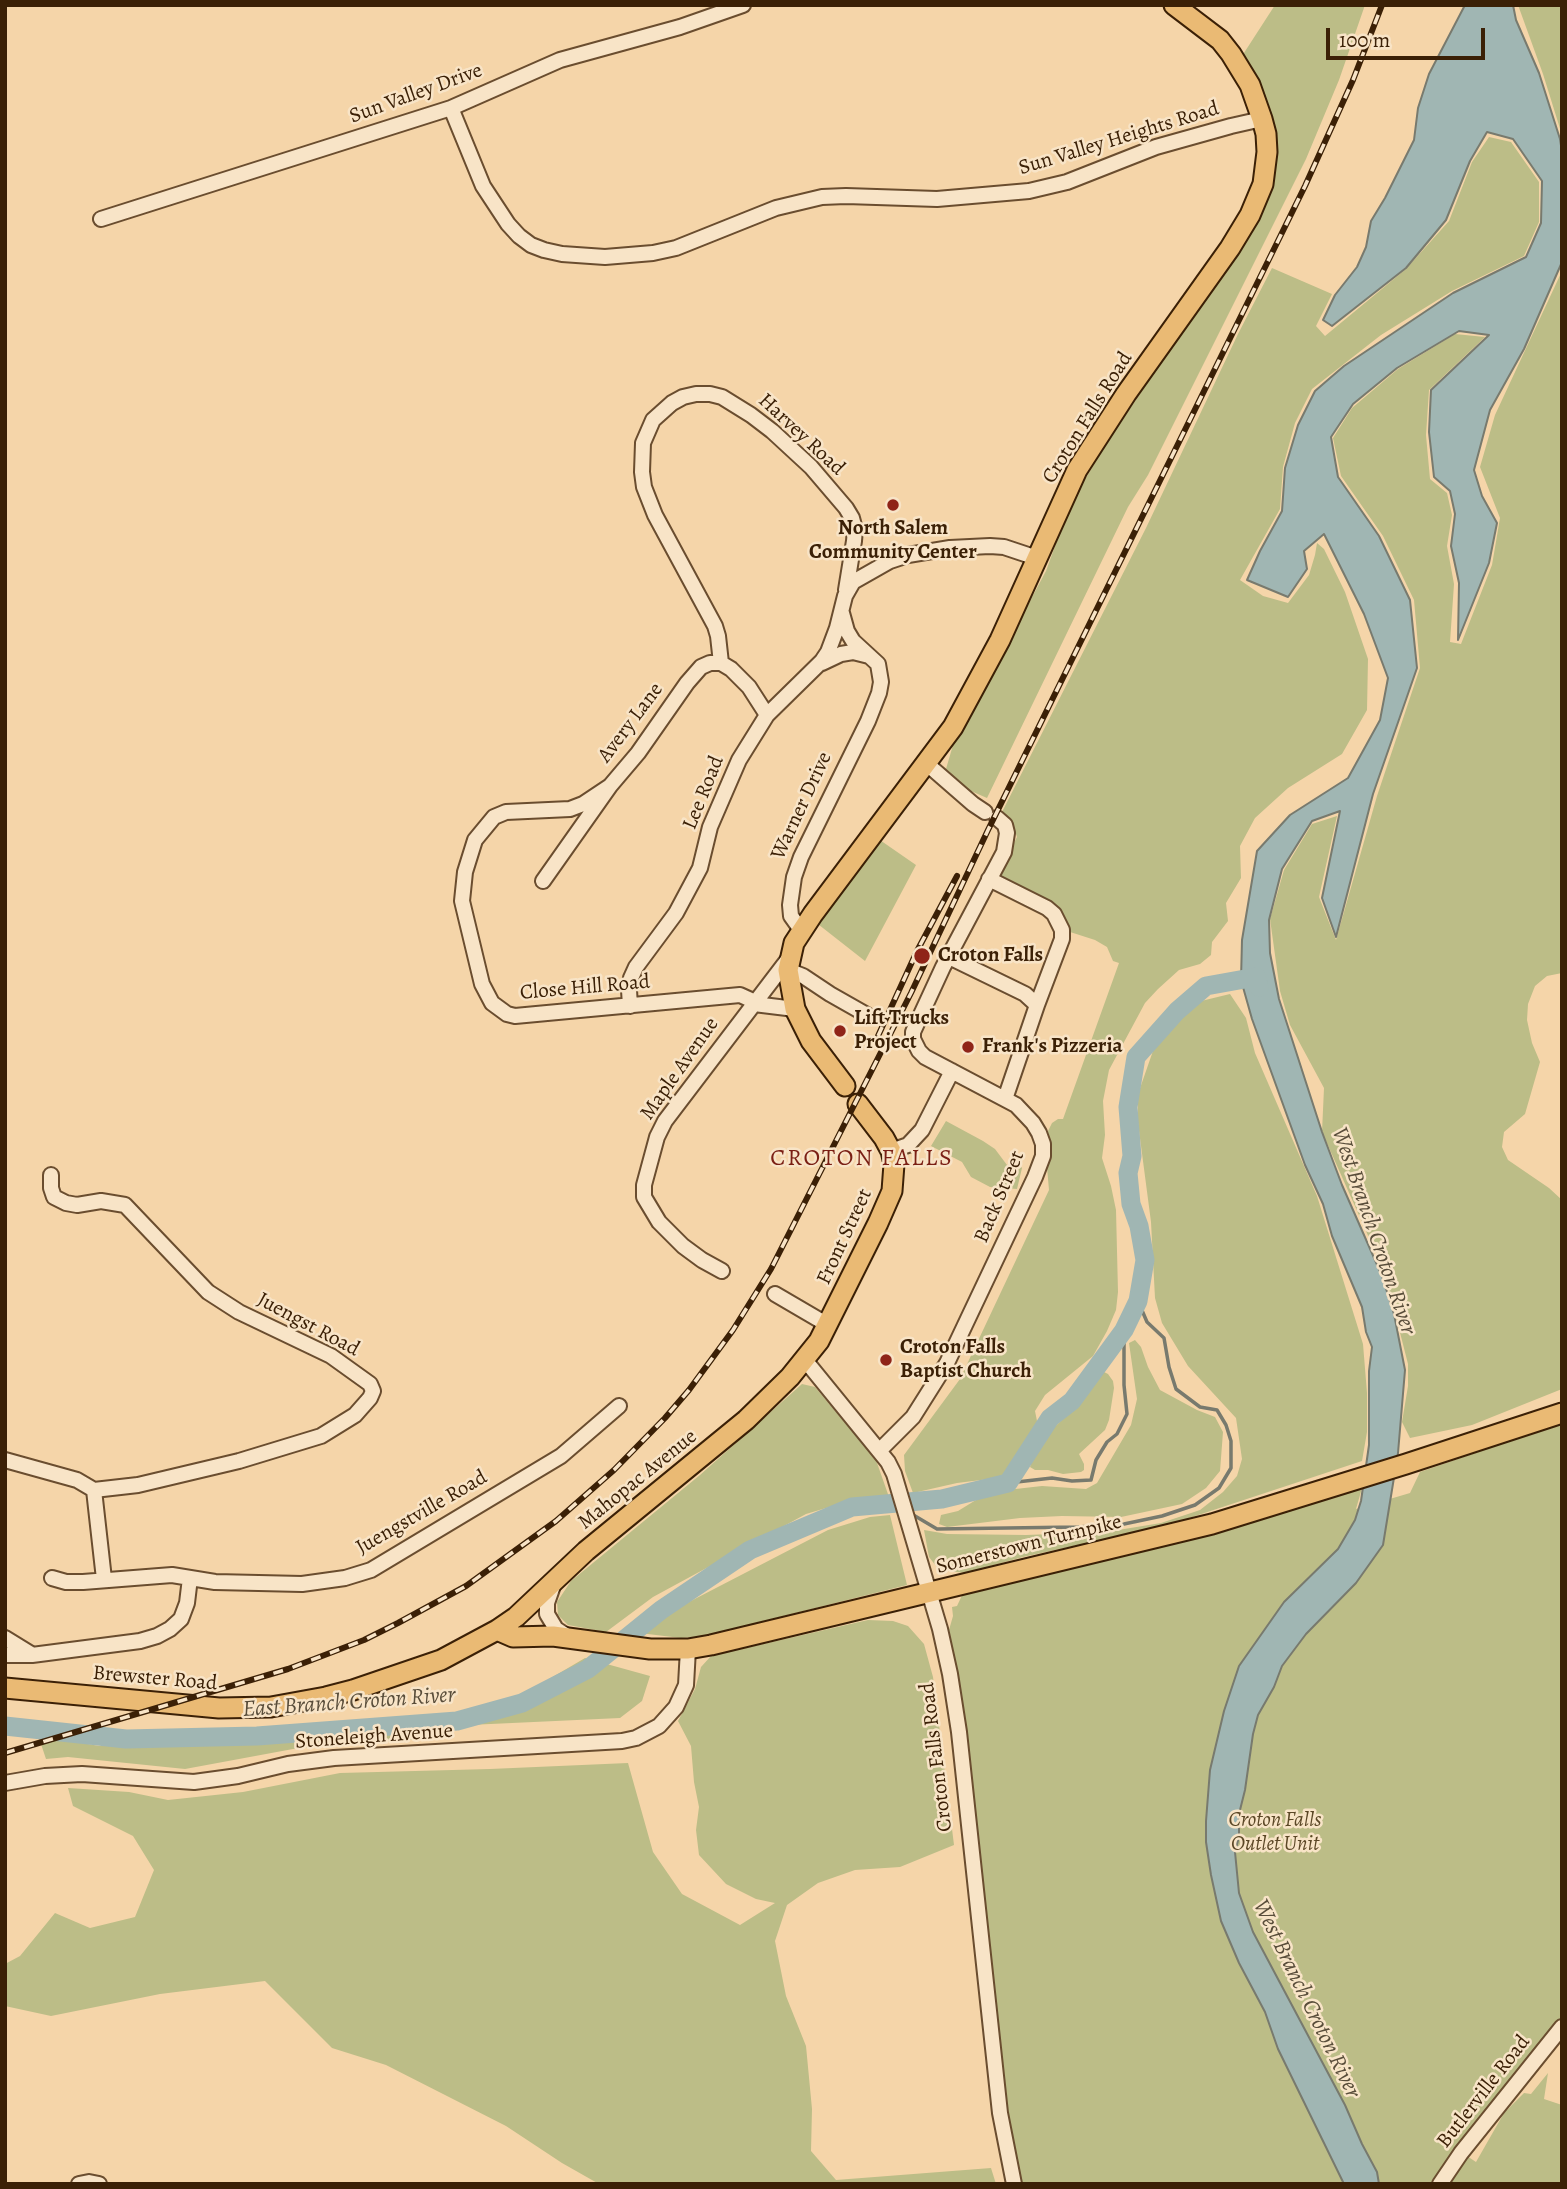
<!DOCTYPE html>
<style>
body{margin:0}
#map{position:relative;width:1567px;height:2189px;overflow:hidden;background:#f5d5a9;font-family:Alegreya,serif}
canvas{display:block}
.frame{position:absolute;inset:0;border:7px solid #3b2006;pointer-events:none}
.scale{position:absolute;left:1326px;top:28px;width:159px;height:32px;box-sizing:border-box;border:4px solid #3b2006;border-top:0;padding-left:9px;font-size:21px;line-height:24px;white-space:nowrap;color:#3b2006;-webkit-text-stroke:5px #f8e4c7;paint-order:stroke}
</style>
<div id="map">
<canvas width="1567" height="2189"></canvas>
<div class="frame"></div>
<div class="scale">100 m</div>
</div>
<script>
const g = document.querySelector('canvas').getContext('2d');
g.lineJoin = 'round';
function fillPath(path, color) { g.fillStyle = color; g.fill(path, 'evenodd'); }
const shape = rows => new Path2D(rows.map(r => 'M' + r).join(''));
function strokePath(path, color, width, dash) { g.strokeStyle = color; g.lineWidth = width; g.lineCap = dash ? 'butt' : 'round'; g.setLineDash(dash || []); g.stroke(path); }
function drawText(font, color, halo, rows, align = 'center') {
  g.font = font + ' Alegreya,serif'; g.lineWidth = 5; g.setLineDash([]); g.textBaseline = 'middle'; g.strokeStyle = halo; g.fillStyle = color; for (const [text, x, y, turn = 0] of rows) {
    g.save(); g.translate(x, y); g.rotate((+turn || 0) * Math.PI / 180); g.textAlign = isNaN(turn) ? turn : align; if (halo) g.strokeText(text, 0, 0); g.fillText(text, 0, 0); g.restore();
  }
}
fillPath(shape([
 [1275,5,1365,5,1339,80,1306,159,1148,475,1128,507,987,798,971,791,946,769,953,745,1046,571,1071,502,1112,435,1182,332,1275,162,1242,56],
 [1518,5,1562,5,1562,135,1543,74],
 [1489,137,1511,142,1539,182,1539,222,1524,256,1452,291,1381,335,1312,389,1295,423,1283,467,1280,509,1240,580,1263,596,1288,603,1309,575,1315,555,1317,543,1324,549,1345,592,1368,659,1367,710,1342,754,1288,788,1255,818,1240,846,1241,878,1226,903,1228,921,1212,942,1211,955,1200,964,1179,970,1158,989,1145,1003,1109,1070,1103,1101,1105,1135,1102,1158,1111,1186,1116,1210,1118,1292,1116,1310,1107,1331,1093,1356,1045,1395,1035,1411,1038,1426,1005,1477,957,1483,913,1493,905,1471,904,1455,960,1379,1049,1190,1046,1156,1047,1133,1052,1123,1058,1119,1063,1119,1119,963,1113,961,1107,947,1095,940,1067,931,1066,921,1058,912,997,876,1017,837,1014,828,1001,814,1146,528,1238,334,1272,268,1332,294,1316,326,1325,336,1406,269,1449,221,1472,162],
 [1562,271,1562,973,1547,976,1535,986,1528,1004,1527,1020,1532,1043,1540,1062,1525,1114,1504,1132,1502,1147,1508,1160,1549,1188,1562,1200,1562,1389,1472,1425,1410,1438,1402,1422,1408,1386,1408,1364,1390,1293,1378,1258,1322,1132,1324,1088,1290,1025,1280,991,1270,919,1284,870,1312,824,1337,816,1319,897,1336,940,1377,796,1420,668,1414,600,1383,536,1341,476,1333,438,1352,408,1398,369,1455,334,1485,337,1429,390,1426,435,1430,479,1447,493,1452,515,1447,546,1454,584,1450,642,1461,644,1492,565,1500,518,1480,467,1495,415],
 [877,838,916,865,865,961,814,921],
 [1230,994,1246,1018,1255,1053,1317,1196,1363,1344,1367,1393,1367,1432,1362,1461,1165,1526,1023,1557,965,1573,942,1570,936,1566,929,1557,924,1530,947,1534,1026,1535,1106,1532,1161,1523,1200,1510,1223,1492,1237,1476,1242,1459,1236,1418,1188,1366,1162,1323,1155,1298,1151,1222,1138,1123,1138,1094,1154,1048,1176,1020,1197,1002],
 [946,1121,983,1141,995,1149,1007,1165,1018,1163,1022,1168,1017,1189,990,1187,971,1177,962,1162,931,1146],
 [1135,1340,1141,1347,1148,1367,1160,1390,1197,1410,1215,1417,1223,1432,1220,1471,1206,1488,1182,1504,1121,1517,1062,1516,1020,1518,947,1527,939,1524,941,1515,958,1511,989,1492,1042,1486,1086,1489,1097,1483,1131,1425,1137,1399,1129,1343],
 [1104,1372,1108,1374,1113,1381,1114,1388,1109,1420,1105,1430,1079,1454,1084,1464,1084,1470,1081,1472,1063,1474,1048,1470,1035,1470,1030,1467,1036,1450,1048,1433,1079,1404,1086,1392],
 [802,1384,815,1387,876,1460,889,1497,863,1497,806,1514,653,1597,606,1632,568,1625,558,1615,557,1602,571,1581,700,1475],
 [1562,1423,1562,2019,1521,2071,1455,2148,1476,2162,1504,2113,1524,2093,1531,2094,1548,2073,1544,2099,1562,2105,1562,2184,1021,2184,1010,2126,978,1836,949,1630,953,1616,952,1607,957,1606,965,1589,1252,1520,1362,1488,1356,1509,1410,1493,1420,1472],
 [890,1515,907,1585,704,1636,681,1638,631,1632,828,1530,870,1517],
 [868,1620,893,1621,908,1626,924,1644,933,1677,954,1845,900,1867,855,1870,818,1883,787,1905,775,1941,786,1996,806,2046,812,2109,811,2151,836,2180,991,2168,996,2184,599,2184,562,2163,506,2126,386,2065,332,2048,265,1981,160,1994,51,2016,5,2006,5,1964,20,1956,55,1913,90,1928,135,1917,154,1870,133,1836,73,1806,68,1788,129,1792,168,1800,243,1792,340,1773,490,1769,628,1763,653,1852,682,1894,740,1925,775,1903,756,1899,726,1884,699,1855,696,1830,699,1807,694,1782,691,1746,678,1721,695,1689,701,1667,711,1656],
 [585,1658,650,1676,642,1701,620,1718,469,1725,447,1728,424,1739,293,1749,185,1769,68,1757,46,1759,38,1735,99,1746,264,1743,355,1728,433,1724,488,1715]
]), '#bcbd87');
const water = shape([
 [1465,5,1513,5,1516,20,1539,73,1560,139,1562,152,1562,262,1524,349,1490,410,1474,470,1482,496,1497,523,1489,563,1458,640,1459,583,1451,546,1455,514,1450,491,1434,477,1429,432,1431,390,1489,335,1459,331,1397,368,1353,404,1331,437,1338,477,1379,536,1410,600,1417,668,1373,794,1336,937,1322,898,1340,811,1312,821,1282,869,1269,920,1270,953,1279,999,1322,1132,1342,1185,1382,1276,1394,1314,1405,1370,1398,1453,1383,1545,1356,1583,1306,1634,1282,1666,1274,1687,1258,1715,1253,1734,1245,1790,1239,1814,1239,1837,1235,1852,1239,1893,1253,1932,1345,2105,1362,2144,1377,2172,1379,2184,1344,2184,1278,2049,1265,2012,1239,1963,1221,1921,1211,1875,1206,1842,1206,1821,1210,1770,1224,1711,1239,1666,1284,1602,1338,1549,1355,1520,1361,1501,1369,1445,1369,1371,1372,1347,1366,1332,1362,1307,1332,1236,1323,1204,1305,1165,1252,1019,1241,980,1242,940,1257,851,1290,815,1348,778,1380,720,1388,678,1364,614,1324,534,1304,551,1307,569,1288,597,1247,580,1260,551,1282,511,1285,468,1298,425,1315,391,1344,366,1453,293,1526,257,1541,223,1542,181,1513,139,1487,132,1470,161,1446,220,1406,268,1332,326,1323,320,1335,295,1357,267,1366,247,1371,221,1385,198,1414,140,1418,108,1429,74,1465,5]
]);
fillPath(water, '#a0b6b3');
strokePath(water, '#787a6e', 2);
strokePath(shape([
 [1008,1483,1052,1478,1072,1481,1091,1480,1096,1460,1107,1442,1117,1434,1127,1414,1124,1385,1124,1330],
 [890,1503,900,1508],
 [910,1513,937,1529,1077,1527,1124,1524,1162,1516,1195,1505,1219,1488,1231,1468,1231,1441,1226,1425,1217,1410,1200,1407,1176,1389,1169,1367,1164,1338,1147,1322,1138,1301]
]), '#787a6e', 3.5);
strokePath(shape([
 [5,1726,126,1739,257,1736,457,1721,522,1703,588,1669,661,1610,750,1550,852,1507,942,1499,1008,1483,1050,1418,1072,1401,1124,1330,1138,1301,1145,1260,1139,1226,1131,1204,1128,1173,1132,1156,1128,1107,1136,1057,1177,1011,1206,986,1256,977,1259,987]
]), '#a0b6b3', 19);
const minor = shape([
 [451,108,483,186,508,224,519,236,531,245,544,250,562,254,605,257,653,253,676,248,776,208,822,197,846,196,937,199,1029,191,1067,182,1156,147,1231,126,1262,119],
 [101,219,451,108,560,60,680,27,743,5],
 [721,663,718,636,715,626,655,515,644,487,642,472,643,443,653,420,672,403,683,397,696,394,710,394,722,397,751,415,772,431,811,467,846,508,852,518,855,529,854,541,846,590],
 [822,663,841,654,853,652,869,656],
 [927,764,973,804,985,812],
 [610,786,583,804,570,809,506,812,494,817,475,840,465,872,462,901,482,984,492,1003,507,1014,515,1016,740,995,751,1000,754,1004,795,1009],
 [989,879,1047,908,1054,914,1062,930,1062,939,1037,1005,1005,1099],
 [543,881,610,786,638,753,687,683,701,667,710,663,721,663,731,669,749,687,767,715],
 [801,930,791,916,790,905,794,877,801,857,868,721,879,693,881,682,878,664,853,641,847,631,842,613],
 [949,957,1025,994,1037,1005],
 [788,970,803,976,830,994,867,1015],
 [630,1006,629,990,631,978,636,967,676,913,700,868,710,827,739,760,767,715,822,661,828,652,837,628,845,596,853,582,890,561,908,555,950,548,990,546,1004,547,1037,558],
 [891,1151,908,1145,922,1130,952,1071],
 [722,1271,702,1260,683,1246,659,1222,644,1197,644,1185,657,1137,665,1121,789,958],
 [775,1294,828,1325],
 [805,1360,888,1462,894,1474,940,1629,950,1674,959,1732,1000,2113,1014,2184],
 [880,1450,913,1417,947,1363,1035,1177,1043,1156,1043,1144,1039,1133,1033,1123,1016,1105,925,1057,919,1051,913,1039,913,1032,943,967,1004,852,1007,833,1005,825,997,818],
 [5,1460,77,1480,94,1490,138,1485,239,1461,321,1436,355,1415,370,1398,373,1391,370,1384,331,1356,239,1312,208,1292,125,1205,101,1201,77,1205,66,1203,54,1197,51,1188,51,1175],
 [94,1490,104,1579],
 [52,1578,66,1582,83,1582,172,1575,215,1582,302,1584,345,1578,371,1570,561,1456,619,1406],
 [553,1586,547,1603,547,1614,556,1629,567,1636],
 [5,1638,31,1654],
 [5,1655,32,1655,140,1641,157,1636,170,1629,181,1619,187,1603,190,1578],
 [5,1783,45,1776,82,1774,194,1782,238,1776,288,1764,334,1758,622,1741,636,1738,659,1726,676,1707,686,1685,688,1649],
 [79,2184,89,2182,99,2184],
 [1440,2184,1461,2153,1562,2027]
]);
const major = shape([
 [845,1086,811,1041,795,1009,788,970,794,943,813,914,953,727,1000,640,1077,470,1126,394,1230,248,1250,215,1263,184,1267,152,1266,134,1262,119,1250,85,1231,54,1220,40,1174,5],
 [497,1630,513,1637,553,1636,650,1649,688,1649,711,1645,1212,1524,1406,1464,1562,1413],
 [5,1688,219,1708,271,1707,326,1697,353,1690,441,1660,497,1630,516,1617,586,1551,746,1420,790,1377,819,1341,878,1223,892,1191,894,1164,891,1151,884,1138,858,1104]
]);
strokePath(minor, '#6a4d2f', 18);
strokePath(major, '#3b2006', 23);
strokePath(minor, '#f8e4c7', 14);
strokePath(major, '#eaba74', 19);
const rail = shape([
 [878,1036,917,951,957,876],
 [5,1753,288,1669,364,1640,398,1623,466,1586,556,1521,614,1470,665,1418,689,1390,733,1330,771,1269,911,993,988,830,1305,186,1353,80,1382,5]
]);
strokePath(rail, '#3b2006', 6);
strokePath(rail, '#f8e4c7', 3.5, [10]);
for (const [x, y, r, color] of [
 [893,505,7,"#8f2418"],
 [922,956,9,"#8f2418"],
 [840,1031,7,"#8f2418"],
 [968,1047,7,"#8f2418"],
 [886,1360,7,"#8f2418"]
]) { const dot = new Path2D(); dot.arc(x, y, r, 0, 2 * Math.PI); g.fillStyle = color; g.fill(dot); strokePath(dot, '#f8e4c7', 2.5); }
drawText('21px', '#3b2006', '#f8e4c7', [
 ["Sun Valley Drive",416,94,-20],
 ["Sun Valley Heights Road",1119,139,-17],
 ["Croton Falls Road",1088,418,-58],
 ["Harvey Road",801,435,43],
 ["Avery Lane",631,723,-53],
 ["Lee Road",704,793,-68],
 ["Warner Drive",802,806,-65],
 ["Close Hill Road",585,988,-5],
 ["Maple Avenue",680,1069,-55],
 ["Back Street",1000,1197,-67],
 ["Front Street",845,1237,-65],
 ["Juengst Road",308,1325,28],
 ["Mahopac Avenue",638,1480,-39],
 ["Juengstville Road",422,1513,-30],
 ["Somerstown Turnpike",1029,1545,-14],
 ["Brewster Road",155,1679,5],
 ["Stoneleigh Avenue",374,1737,-4],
 ["Croton Falls Road",937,1757,-97],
 ["Butlerville Road",1484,2092,-52]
]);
drawText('bold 21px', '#3b2006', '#f8e4c7', [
 ["North Salem",893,529,"center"],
 ["Community Center",893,553,"center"],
 ["Croton Falls",938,956],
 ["Lift Trucks",854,1019],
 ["Project",854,1043],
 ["Frank's Pizzeria",982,1047],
 ["Croton Falls",900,1348],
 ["Baptist Church",900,1372]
], 'left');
drawText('italic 21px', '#5b4726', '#f8e4c7', [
 ["Croton Falls",1275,1821],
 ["Outlet Unit",1275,1845]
]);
drawText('italic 23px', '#594d3a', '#f8e4c7', [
 ["West Branch Croton River",1373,1231,71],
 ["East Branch Croton River",349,1703,-4],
 ["West Branch Croton River",1306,1999,64]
]);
g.letterSpacing = '2px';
drawText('24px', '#7a1f14', '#f8e4c7', [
 ["CROTON FALLS",862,1159]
]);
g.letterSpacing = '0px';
</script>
